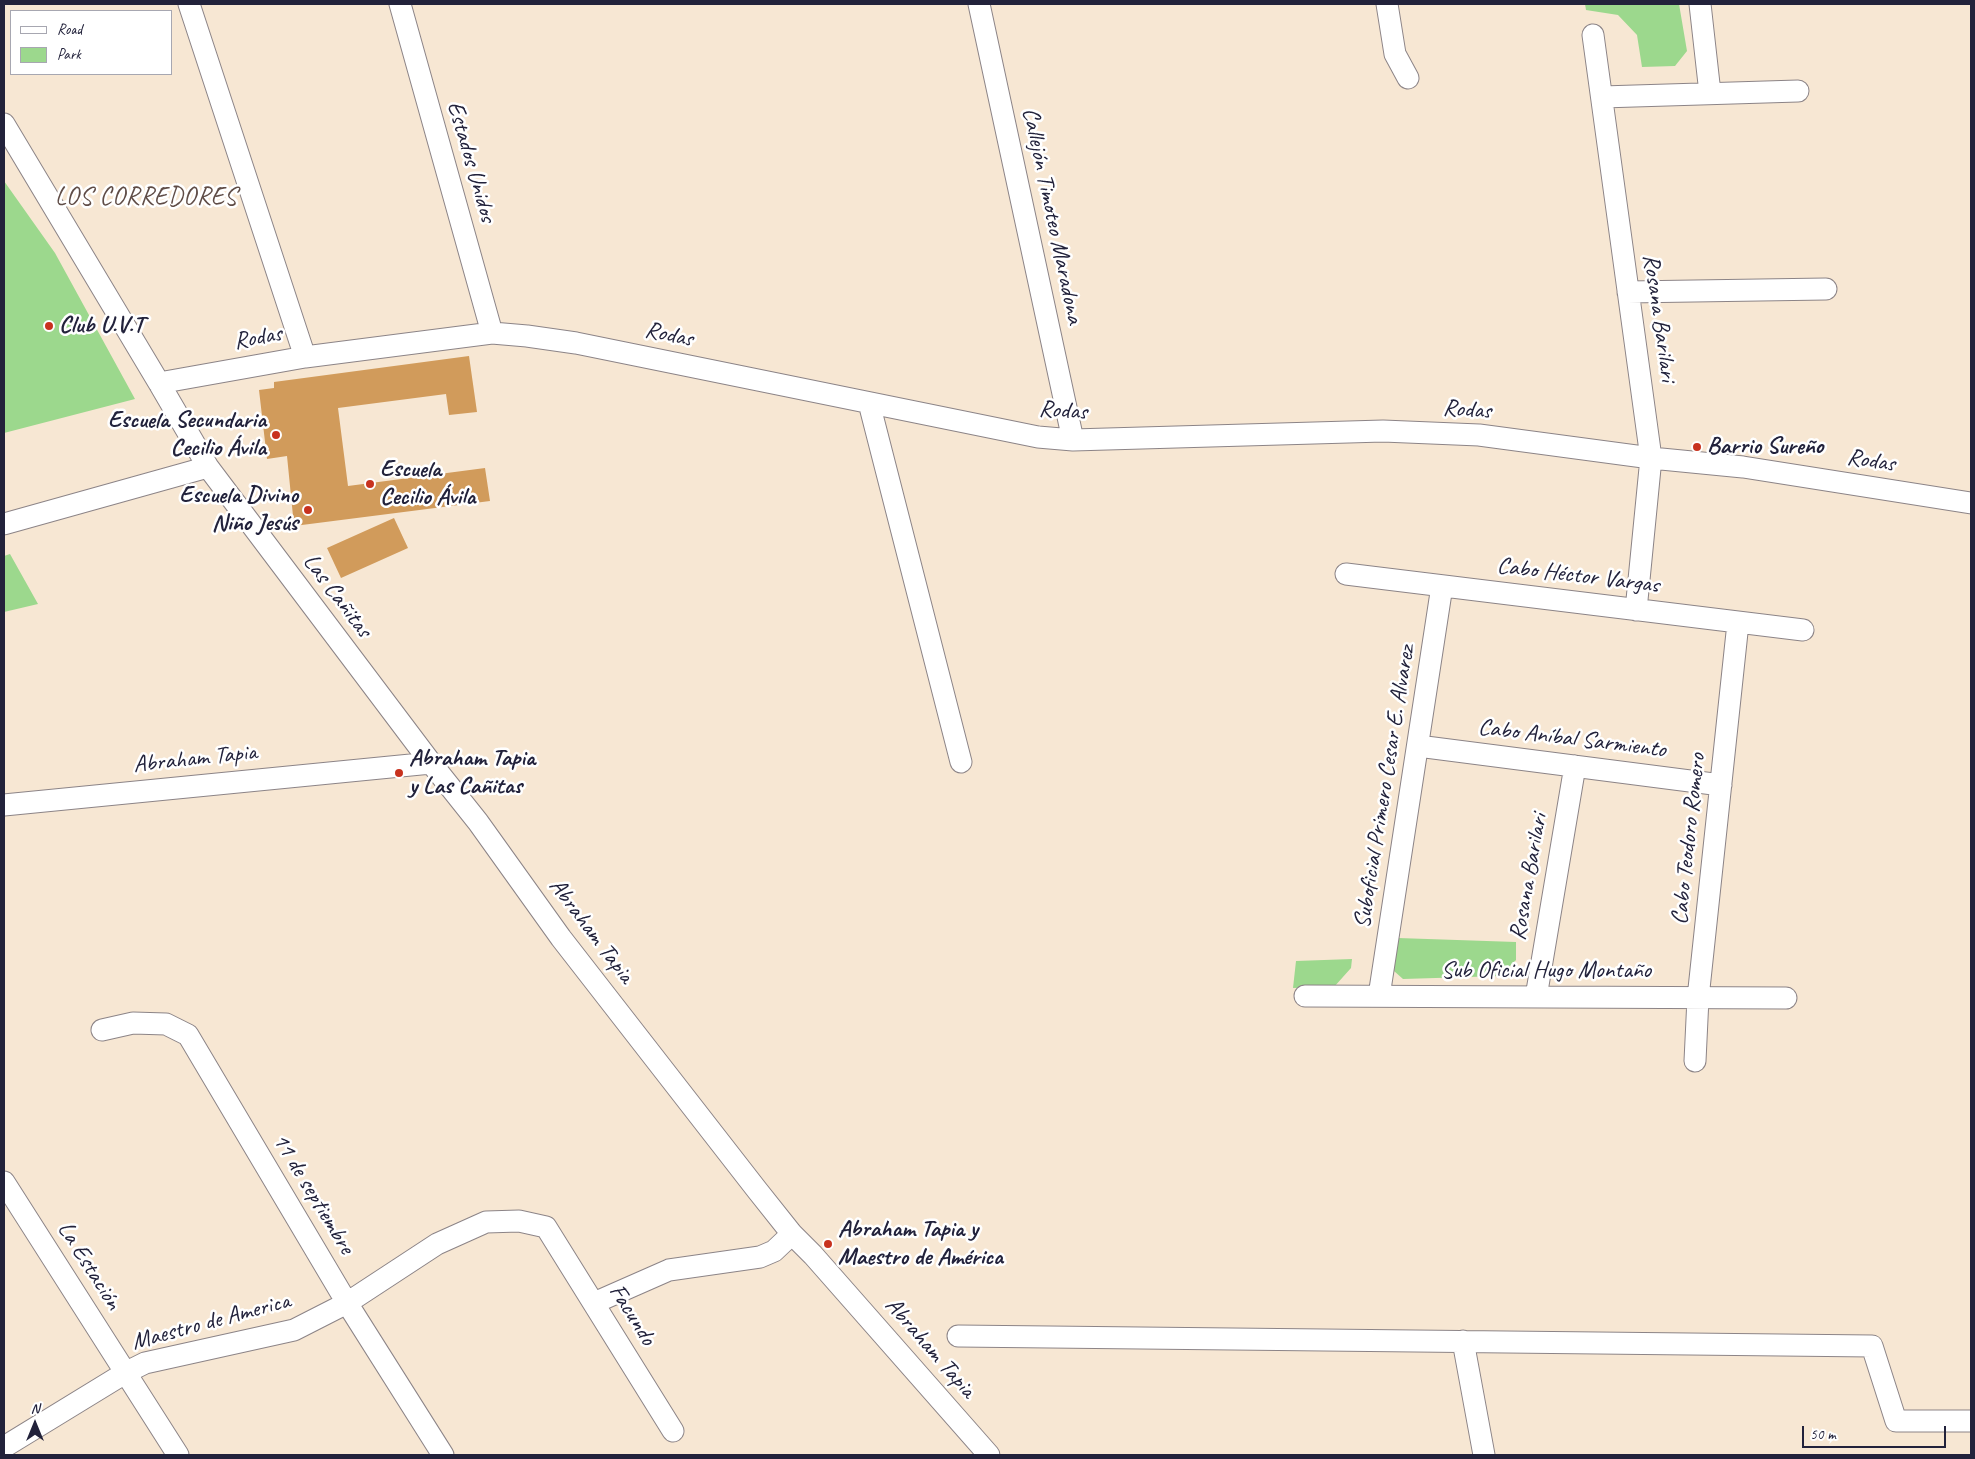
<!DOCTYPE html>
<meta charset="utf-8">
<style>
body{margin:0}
#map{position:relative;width:1975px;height:1459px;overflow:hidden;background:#f7e7d3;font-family:Caveat,sans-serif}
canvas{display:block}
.frame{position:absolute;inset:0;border:5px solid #22223b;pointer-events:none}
.legend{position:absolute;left:10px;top:10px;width:162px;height:65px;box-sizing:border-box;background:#fff;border:1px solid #a7a7b1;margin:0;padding:6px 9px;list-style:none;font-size:15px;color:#22223b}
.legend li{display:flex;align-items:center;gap:10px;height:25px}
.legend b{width:25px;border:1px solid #a7a7b1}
.north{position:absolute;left:10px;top:1399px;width:50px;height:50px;-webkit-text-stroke:4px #fff;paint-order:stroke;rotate:0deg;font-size:14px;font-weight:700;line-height:20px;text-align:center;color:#22223b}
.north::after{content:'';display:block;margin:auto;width:18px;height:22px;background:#22223b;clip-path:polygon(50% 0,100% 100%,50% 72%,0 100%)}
.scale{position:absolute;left:1802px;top:1426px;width:144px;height:22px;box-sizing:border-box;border:2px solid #22223b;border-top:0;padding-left:6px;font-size:15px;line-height:18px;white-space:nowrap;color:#22223b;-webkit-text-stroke:4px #fff;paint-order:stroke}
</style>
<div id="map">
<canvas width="1975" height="1459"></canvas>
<div class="frame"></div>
<ul class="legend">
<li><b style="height:6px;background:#fff"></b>Road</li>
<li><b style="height:14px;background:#9cd88d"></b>Park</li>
</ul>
<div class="north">N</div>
<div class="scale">50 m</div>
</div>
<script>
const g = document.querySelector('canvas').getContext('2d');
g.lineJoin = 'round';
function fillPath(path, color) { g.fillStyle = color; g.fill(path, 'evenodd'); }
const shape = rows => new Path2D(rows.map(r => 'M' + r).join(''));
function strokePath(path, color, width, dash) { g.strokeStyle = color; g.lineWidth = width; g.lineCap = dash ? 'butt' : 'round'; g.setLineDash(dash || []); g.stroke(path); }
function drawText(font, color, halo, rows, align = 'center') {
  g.font = font + ' Caveat,sans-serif'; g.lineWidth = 5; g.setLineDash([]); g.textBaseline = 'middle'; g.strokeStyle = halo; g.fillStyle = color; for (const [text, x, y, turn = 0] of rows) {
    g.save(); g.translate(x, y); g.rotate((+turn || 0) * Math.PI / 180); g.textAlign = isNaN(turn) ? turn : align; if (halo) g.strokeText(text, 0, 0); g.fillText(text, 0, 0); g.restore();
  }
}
fillPath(shape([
 [1585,4,1679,4,1687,51,1675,66,1642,67,1637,35,1618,15,1586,10],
 [4,181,55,253,135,399,4,433],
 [10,554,38,604,4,612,4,556],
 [1398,938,1516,942,1516,960,1501,976,1403,979,1394,971],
 [1352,959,1351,968,1334,987,1293,988,1296,961]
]), '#9cd88d');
fillPath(shape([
 [469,356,477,412,449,415,446,394,338,408,348,486,485,468,490,501,294,526,287,456,267,459,259,390,274,388,274,382],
 [394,518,408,548,341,578,327,548]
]), '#d19b5b');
const minor = shape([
 [189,4,305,357],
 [400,4,492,333],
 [979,4,1073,440],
 [1387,4,1395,54,1408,78],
 [1700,4,1710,93],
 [1593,35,1651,458,1636,610],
 [1602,97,1798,91],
 [4,124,159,383,208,467,431,763,478,822,561,938,757,1190,792,1234,813,1255,989,1455],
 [1628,292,1826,289],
 [159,383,305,357,492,333,527,336,576,343,1038,437,1073,440,1383,431,1479,435,1651,458,1743,467,1971,503],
 [869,403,961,762],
 [4,524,208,467],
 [1346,574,1803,630],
 [1418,746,1721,785],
 [4,805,431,763],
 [1305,996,1786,998],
 [1379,996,1442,586],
 [1536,997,1575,766],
 [102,1030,133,1023,166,1024,188,1035,347,1303,443,1455],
 [1695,1061,1698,998,1738,623],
 [4,1182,178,1455],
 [594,1303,669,1270,760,1257,774,1251,792,1234],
 [958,1336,1872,1346,1896,1421,1971,1421],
 [1463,1341,1484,1455],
 [4,1447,125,1373,145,1363,294,1330,347,1303,437,1244,486,1222,519,1221,546,1227,673,1431]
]);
strokePath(minor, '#8c8487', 23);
strokePath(minor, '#fff', 21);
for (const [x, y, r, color] of [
 [49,326,5,"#c8321e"],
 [276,435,5,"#c8321e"],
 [1697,447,5,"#c8321e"],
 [370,484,5,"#c8321e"],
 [308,510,5,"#c8321e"],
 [399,773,5,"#c8321e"],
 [828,1244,5,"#c8321e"]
]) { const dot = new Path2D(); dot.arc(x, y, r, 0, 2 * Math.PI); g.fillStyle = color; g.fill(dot); strokePath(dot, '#fff', 2); }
drawText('24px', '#22223b', '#fff', [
 ["Estados Unidos",471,162,74],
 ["Callejón Timoteo Maradona",1052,216,78],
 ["Rosana Barilari",1659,318,82],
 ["Rodas",669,335,12],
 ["Rodas",258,338,-10],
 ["Rodas",1467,410,4],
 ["Rodas",1063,411,4],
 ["Rodas",1871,461,9],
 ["Cabo Héctor Vargas",1578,576,7],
 ["Las Cañitas",337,596,53],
 ["Cabo Aníbal Sarmiento",1572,739,7],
 ["Abraham Tapia",195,759,-6],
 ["Suboficial Primero Cesar E. Alvarez",1385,787,-81],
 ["Cabo Teodoro Romero",1689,839,-84],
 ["Rosana Barilari",1529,877,-80],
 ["Abraham Tapia",591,931,53],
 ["Sub Oficial Hugo Montaño",1546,971],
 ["11 de septiembre",313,1194,59],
 ["La Estación",89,1266,58],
 ["Facundo",632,1315,58],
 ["Maestro de America",211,1322,-15],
 ["Abraham Tapia",930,1348,49]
]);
drawText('bold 24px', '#22223b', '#fff', [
 ["Club U.V.T",59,326],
 ["Escuela Secundaria",266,421,"right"],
 ["Cecilio Ávila",266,449,"right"],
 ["Barrio Sureño",1707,447],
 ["Escuela",380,470],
 ["Cecilio Ávila",380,498],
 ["Escuela Divino",298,496,"right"],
 ["Niño Jesús",298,524,"right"],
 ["Abraham Tapia",409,759],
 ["y Las Cañitas",409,787],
 ["Abraham Tapia y",838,1230],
 ["Maestro de América",838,1258]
], 'left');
g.letterSpacing = '1px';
drawText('25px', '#5f4c46', '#fff', [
 ["LOS CORREDORES",146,197]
]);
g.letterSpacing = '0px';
</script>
